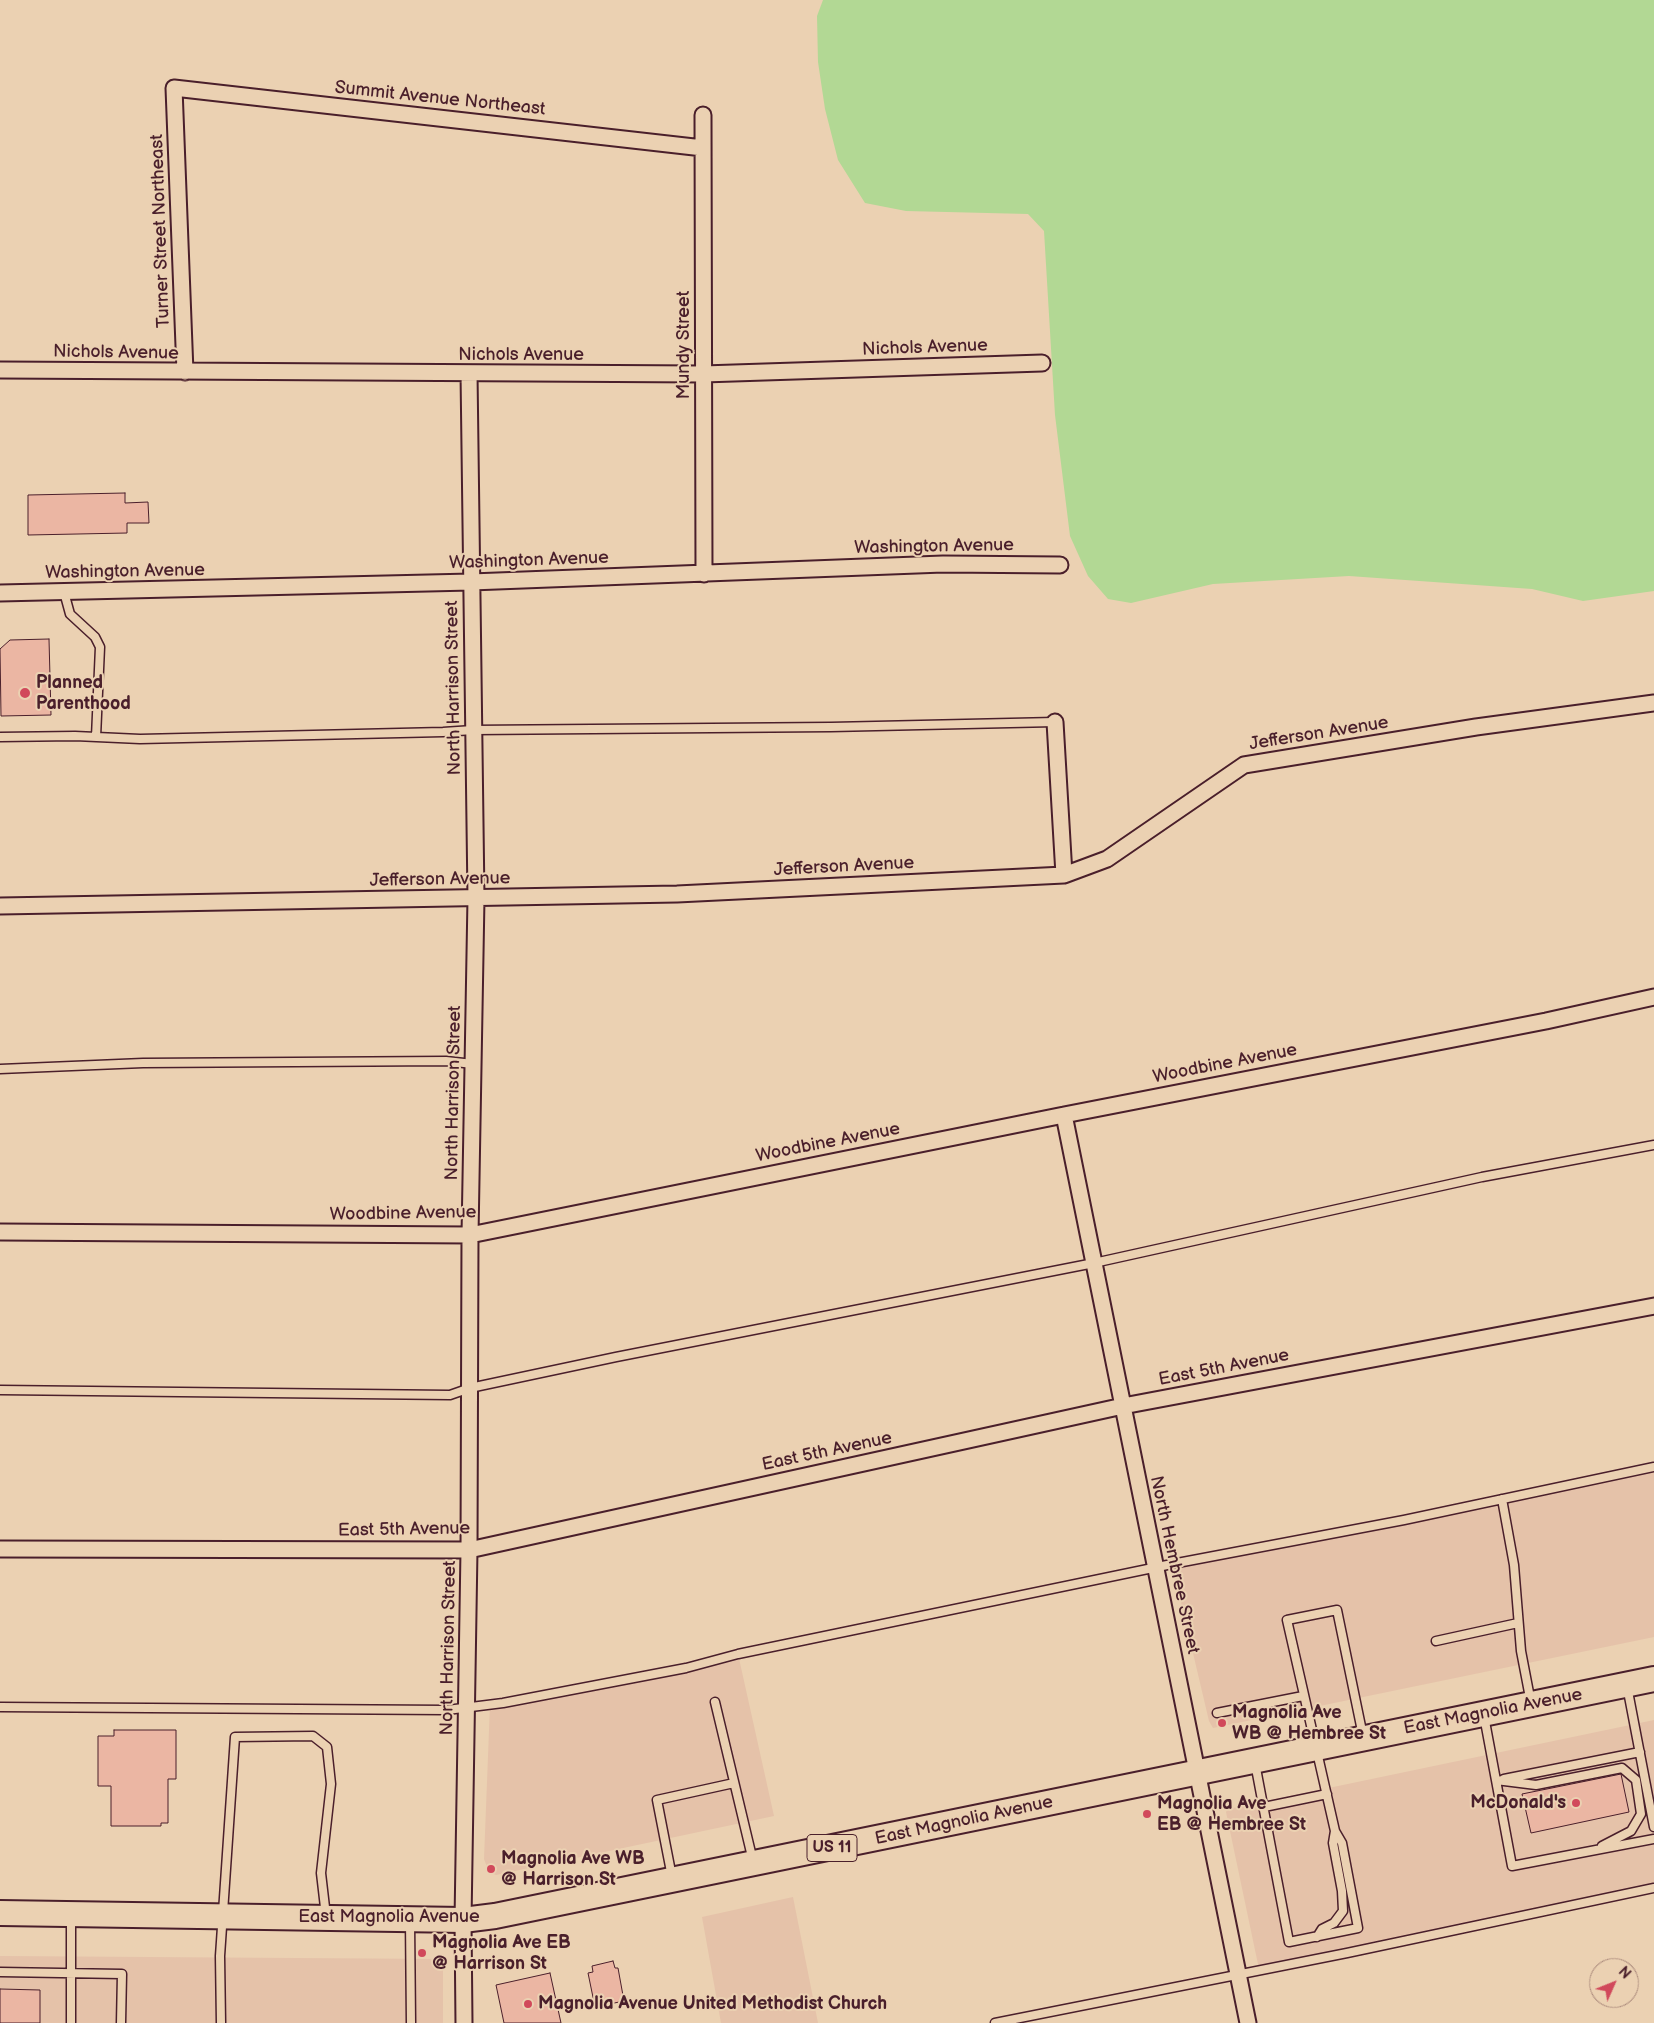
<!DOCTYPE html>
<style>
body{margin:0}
#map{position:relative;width:1654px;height:2023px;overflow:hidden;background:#ebd1b2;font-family:"Balsamiq Sans",sans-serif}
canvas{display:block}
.north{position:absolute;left:1589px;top:1958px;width:50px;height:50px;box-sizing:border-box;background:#ebd1b2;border:1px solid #ab8a7c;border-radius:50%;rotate:46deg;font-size:14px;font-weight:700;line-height:20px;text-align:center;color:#4a1f2b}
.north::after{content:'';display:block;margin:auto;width:18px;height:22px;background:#d1495b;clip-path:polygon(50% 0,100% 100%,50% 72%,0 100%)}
</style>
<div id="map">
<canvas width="1654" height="2023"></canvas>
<div class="north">N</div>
</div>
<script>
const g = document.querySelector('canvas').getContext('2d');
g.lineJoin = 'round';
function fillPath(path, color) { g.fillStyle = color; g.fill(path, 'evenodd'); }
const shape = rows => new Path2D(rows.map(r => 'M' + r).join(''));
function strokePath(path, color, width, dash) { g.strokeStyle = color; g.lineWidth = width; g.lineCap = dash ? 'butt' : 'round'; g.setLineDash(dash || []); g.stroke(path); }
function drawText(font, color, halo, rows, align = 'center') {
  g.font = font + ' "Balsamiq Sans",sans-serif'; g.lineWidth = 4; g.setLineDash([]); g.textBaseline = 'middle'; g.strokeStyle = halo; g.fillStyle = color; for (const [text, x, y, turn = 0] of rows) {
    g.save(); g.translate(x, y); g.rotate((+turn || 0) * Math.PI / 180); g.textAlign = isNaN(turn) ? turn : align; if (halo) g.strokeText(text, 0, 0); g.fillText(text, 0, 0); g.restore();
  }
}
fillPath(shape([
 [1654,1467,1654,1637,1213,1728,1209,1721,1172,1564],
 [738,1654,774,1816,496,1875,489,1872,484,1859,490,1705],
 [1654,1720,1654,1889,1259,1969,1226,1812,1228,1809],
 [793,1897,818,2023,721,2023,702,1917],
 [0,1956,443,1959,443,2023,0,2023]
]), '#e5c2a9');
fillPath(shape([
 [823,0,1654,0,1654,591,1583,601,1532,589,1349,576,1213,584,1131,603,1108,599,1088,576,1070,536,1055,415,1044,231,1028,214,906,211,865,203,838,160,825,109,818,62,817,16]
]), '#b2d894');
const building = shape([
 [125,493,125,503,148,502,149,523,127,523,127,533,28,535,28,495,125,493],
 [49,639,51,715,1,716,0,649,10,640,49,639],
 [114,1730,176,1730,176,1779,168,1779,168,1823,161,1823,161,1826,111,1826,111,1786,98,1786,98,1736,114,1736,114,1730],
 [1621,1774,1629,1812,1531,1833,1522,1794,1621,1774],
 [613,1961,615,1968,618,1968,624,2001,595,2007,588,1973,593,1972,592,1966,613,1961],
 [550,1973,561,2023,504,2023,496,1985,550,1973],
 [0,1989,40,1990,40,2023,0,2023,0,1989]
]);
fillPath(building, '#ebb6a3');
strokePath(building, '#4a1f2b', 1);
const service = shape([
 [64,592,70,614,95,637,100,647,96,737],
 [0,737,75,736,140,739,443,732,473,730,831,727,1055,722],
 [0,1069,143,1063,446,1061,473,1064],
 [0,1390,450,1395,470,1388,616,1357,1094,1263,1482,1177,1654,1145],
 [1502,1499,1514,1565,1521,1651,1531,1703],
 [1436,1641,1518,1623],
 [1627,1686,1654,1827],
 [715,1702,753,1861],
 [0,1707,447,1710,503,1703,686,1668,738,1654,1172,1564,1404,1520,1654,1467],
 [1217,1713,1303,1696],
 [1484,1716,1512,1866,1654,1839],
 [1255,1763,1289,1942,1358,1928,1342,1843,1335,1831,1287,1620,1337,1610,1363,1736],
 [1504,1779,1640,1752],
 [1496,1780,1536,1785,1622,1768,1636,1780,1641,1814,1631,1831,1602,1846],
 [1264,1807,1327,1794],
 [672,1877,657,1800,734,1783],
 [71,1916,71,2023],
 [410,1921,411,2023],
 [1317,1937,1322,1929,1334,1923,1343,1911,1342,1891,1333,1843,1335,1831],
 [0,1972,122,1974,121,2023],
 [221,2023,220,1956,235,1737,313,1736,327,1747,331,1784,321,1873,326,1916],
 [995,2023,1347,1953,1654,1888]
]);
const minor = shape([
 [703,115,704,574],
 [0,370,703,374,1042,363],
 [185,372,174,88,703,148],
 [0,593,471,582,943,564,1060,565],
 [1055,722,1064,875],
 [0,906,677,894,1064,875,1107,859,1244,765,1476,727,1654,703],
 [1064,1115,1248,2023],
 [0,1232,470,1235,1064,1115,1546,1021,1654,997],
 [0,1549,469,1550,1123,1406,1654,1306],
 [464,2023,463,1920,469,1550,470,1235,476,898,469,373]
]);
const primary = shape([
 [0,1913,463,1920,495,1916,1654,1679]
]);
strokePath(service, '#4a1f2b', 11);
strokePath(minor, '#4a1f2b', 19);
strokePath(primary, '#4a1f2b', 28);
strokePath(service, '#ebd1b2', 8);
strokePath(minor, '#ebd1b2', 15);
strokePath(primary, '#ebd1b2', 24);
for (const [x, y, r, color] of [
 [25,693,6,"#d1495b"],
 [1222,1723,5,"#d1495b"],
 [1576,1803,5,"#d1495b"],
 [1147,1814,5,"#d1495b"],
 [491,1869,5,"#d1495b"],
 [422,1953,5,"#d1495b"],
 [528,2004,5,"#d1495b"]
]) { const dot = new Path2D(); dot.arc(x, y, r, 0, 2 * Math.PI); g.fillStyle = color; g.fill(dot); strokePath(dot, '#ebd1b2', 2); }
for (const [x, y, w] of [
 [832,1848,50]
]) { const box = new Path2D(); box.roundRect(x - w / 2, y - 13.5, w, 27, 4); g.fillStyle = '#ebd1b2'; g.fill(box); strokePath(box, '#4a1f2b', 1); }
drawText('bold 16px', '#4a1f2b', null, [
 ["US 11",832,1848]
]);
drawText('18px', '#4a1f2b', '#ebd1b2', [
 ["Summit Avenue Northeast",440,99,6],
 ["Turner Street Northeast",161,231,-92],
 ["Mundy Street",684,345,-90],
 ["Nichols Avenue",925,348,-2],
 ["Nichols Avenue",116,353,1],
 ["Nichols Avenue",521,355],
 ["Washington Avenue",934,547,-1],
 ["Washington Avenue",529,561,-2],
 ["Washington Avenue",125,572,-1],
 ["North Harrison Street",454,688,-91],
 ["Jefferson Avenue",1319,734,-9],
 ["Jefferson Avenue",844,867,-3],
 ["Jefferson Avenue",440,880,-1],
 ["Woodbine Avenue",1225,1064,-11],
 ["North Harrison Street",454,1093,-89],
 ["Woodbine Avenue",828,1143,-11],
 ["Woodbine Avenue",403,1214,-1],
 ["East 5th Avenue",1224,1368,-11],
 ["East 5th Avenue",827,1452,-12],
 ["East 5th Avenue",404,1530,-1],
 ["North Hembree Street",1174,1565,78],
 ["North Harrison Street",449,1648,-89],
 ["East Magnolia Avenue",1493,1712,-11],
 ["East Magnolia Avenue",964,1821,-12],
 ["East Magnolia Avenue",389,1917]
]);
drawText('bold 18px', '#4a1f2b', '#ebd1b2', [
 ["Planned",36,683],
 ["Parenthood",36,704],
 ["Magnolia Ave",1232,1713],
 ["WB @ Hembree St",1232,1734],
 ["McDonald's",1566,1803,"right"],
 ["Magnolia Ave",1157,1804],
 ["EB @ Hembree St",1157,1825],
 ["Magnolia Ave WB",501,1859],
 ["@ Harrison St",501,1880],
 ["Magnolia Ave EB",432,1943],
 ["@ Harrison St",432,1964],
 ["Magnolia Avenue United Methodist Church",538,2004]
], 'left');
</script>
